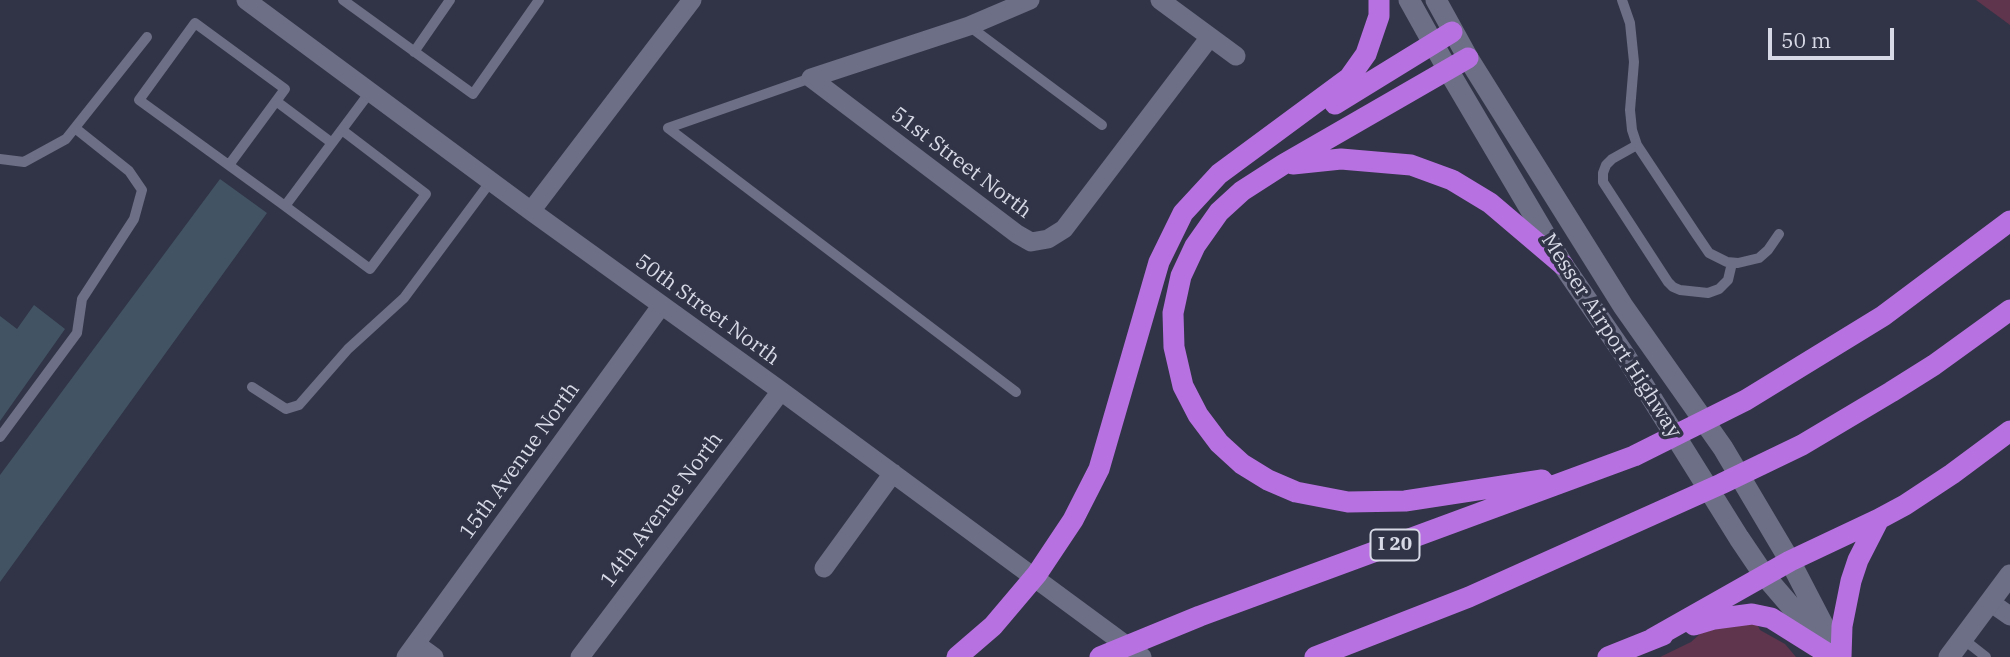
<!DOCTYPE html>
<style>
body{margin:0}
#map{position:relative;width:2010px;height:657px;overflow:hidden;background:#313447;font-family:"IBM Plex Serif",serif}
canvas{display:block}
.scale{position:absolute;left:1768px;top:28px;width:126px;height:32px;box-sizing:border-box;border:4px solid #d7d9e6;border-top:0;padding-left:9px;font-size:21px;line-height:24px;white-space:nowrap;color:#d7d9e6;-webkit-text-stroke:5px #313447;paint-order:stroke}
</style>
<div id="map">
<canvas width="2010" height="657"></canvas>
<div class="scale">50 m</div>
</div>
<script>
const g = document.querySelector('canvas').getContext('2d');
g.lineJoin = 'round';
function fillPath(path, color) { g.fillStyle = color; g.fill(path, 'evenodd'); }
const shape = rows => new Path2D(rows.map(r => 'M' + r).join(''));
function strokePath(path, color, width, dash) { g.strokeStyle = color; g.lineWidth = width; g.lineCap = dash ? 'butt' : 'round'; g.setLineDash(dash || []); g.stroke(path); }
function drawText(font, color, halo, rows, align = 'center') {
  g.font = font + ' "IBM Plex Serif",serif'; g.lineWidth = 7; g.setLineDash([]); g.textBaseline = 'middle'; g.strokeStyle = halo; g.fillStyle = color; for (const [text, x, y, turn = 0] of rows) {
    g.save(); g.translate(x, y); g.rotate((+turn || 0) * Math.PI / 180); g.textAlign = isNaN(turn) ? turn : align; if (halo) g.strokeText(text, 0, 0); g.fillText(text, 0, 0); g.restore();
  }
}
fillPath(shape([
 [1976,0,2010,0,2010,25],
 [1737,623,1757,624,1760,630,1785,644,1796,657,1660,657,1691,642,1701,633]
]), '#5e354c');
fillPath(shape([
 [220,179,267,213,0,582,0,475],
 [34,305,65,329,0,421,0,316,17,329]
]), '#425463');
strokePath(shape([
 [343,0,473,94,539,0],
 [1622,0,1630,23,1634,62,1630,110,1632,130,1637,145,1694,231,1709,253,1727,262,1738,263,1759,258,1768,250,1779,234],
 [969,26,1102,125],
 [414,52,450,0],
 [811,78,668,128,1016,392],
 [276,101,332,143],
 [1637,145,1612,159,1606,165,1603,173,1603,182,1668,282,1673,287,1680,290,1708,293,1719,289,1728,280,1732,263],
 [0,159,24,162,66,139,147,37],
 [229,165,285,89,195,23,139,100,285,206,370,92],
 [285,206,370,269,426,194,342,130],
 [252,387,286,409,299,405,348,349,404,298,491,181],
 [0,437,77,333,82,299,134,219,142,190,129,171,75,128],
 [1963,639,1986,657]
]), '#6c6f85', 10);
strokePath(shape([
 [246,0,531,211,781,391,1142,657],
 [1160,0,1236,56],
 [811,78,1017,234,1031,242,1048,239,1064,229,1210,37],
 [811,78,969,26,1030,0],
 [531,211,692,0],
 [824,568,893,473],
 [1990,602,2010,616],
 [416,644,434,657],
 [406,657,661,306],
 [580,657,781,391]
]), '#6c6f85', 19);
strokePath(shape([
 [1949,657,2010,575]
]), '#6c6f85', 21);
strokePath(shape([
 [1409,0,1448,70,1563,265,1626,357,1739,538,1764,575,1831,653],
 [1436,0,1468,58,1623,306,1723,448,1790,561,1830,638]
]), '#6c6f85', 21);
strokePath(shape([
 [1468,58,1284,164,1242,191,1219,212,1195,246,1181,276,1173,313,1174,347,1183,386,1198,415,1219,443,1242,464,1268,480,1296,492,1348,502,1405,501,1542,480],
 [1335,104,1452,32],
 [1293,164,1341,159,1411,165,1452,180,1490,203,1563,265],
 [1694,625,1714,619,1752,614,1771,618,1833,657],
 [1652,639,1790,561,1879,519,1905,505,1952,474,2010,431],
 [957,657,993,626,1037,574,1073,520,1099,469,1159,262,1183,213,1219,174,1349,78,1366,54,1379,16,1379,0],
 [1100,657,1200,616,1634,456,1746,400,1883,316,2010,221],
 [1315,657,1469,597,1721,484,1802,445,1891,392,1934,365,2010,310],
 [1608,657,1663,635],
 [1841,657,1842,626,1851,581,1858,560,1879,519]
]), '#b871e0', 21);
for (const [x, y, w] of [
 [1395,545,49]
]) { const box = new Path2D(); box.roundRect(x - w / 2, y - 15.5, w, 31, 5); g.fillStyle = '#313447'; g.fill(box); strokePath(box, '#d7d9e6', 2); }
drawText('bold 19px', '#d7d9e6', null, [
 ["I 20",1395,545]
]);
drawText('21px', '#d7d9e6', '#313447', [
 ["51st Street North",961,163,37],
 ["50th Street North",707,310,36],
 ["Messer Airport Highway",1611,336,57],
 ["15th Avenue North",520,461,-54],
 ["14th Avenue North",662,510,-53]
]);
</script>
